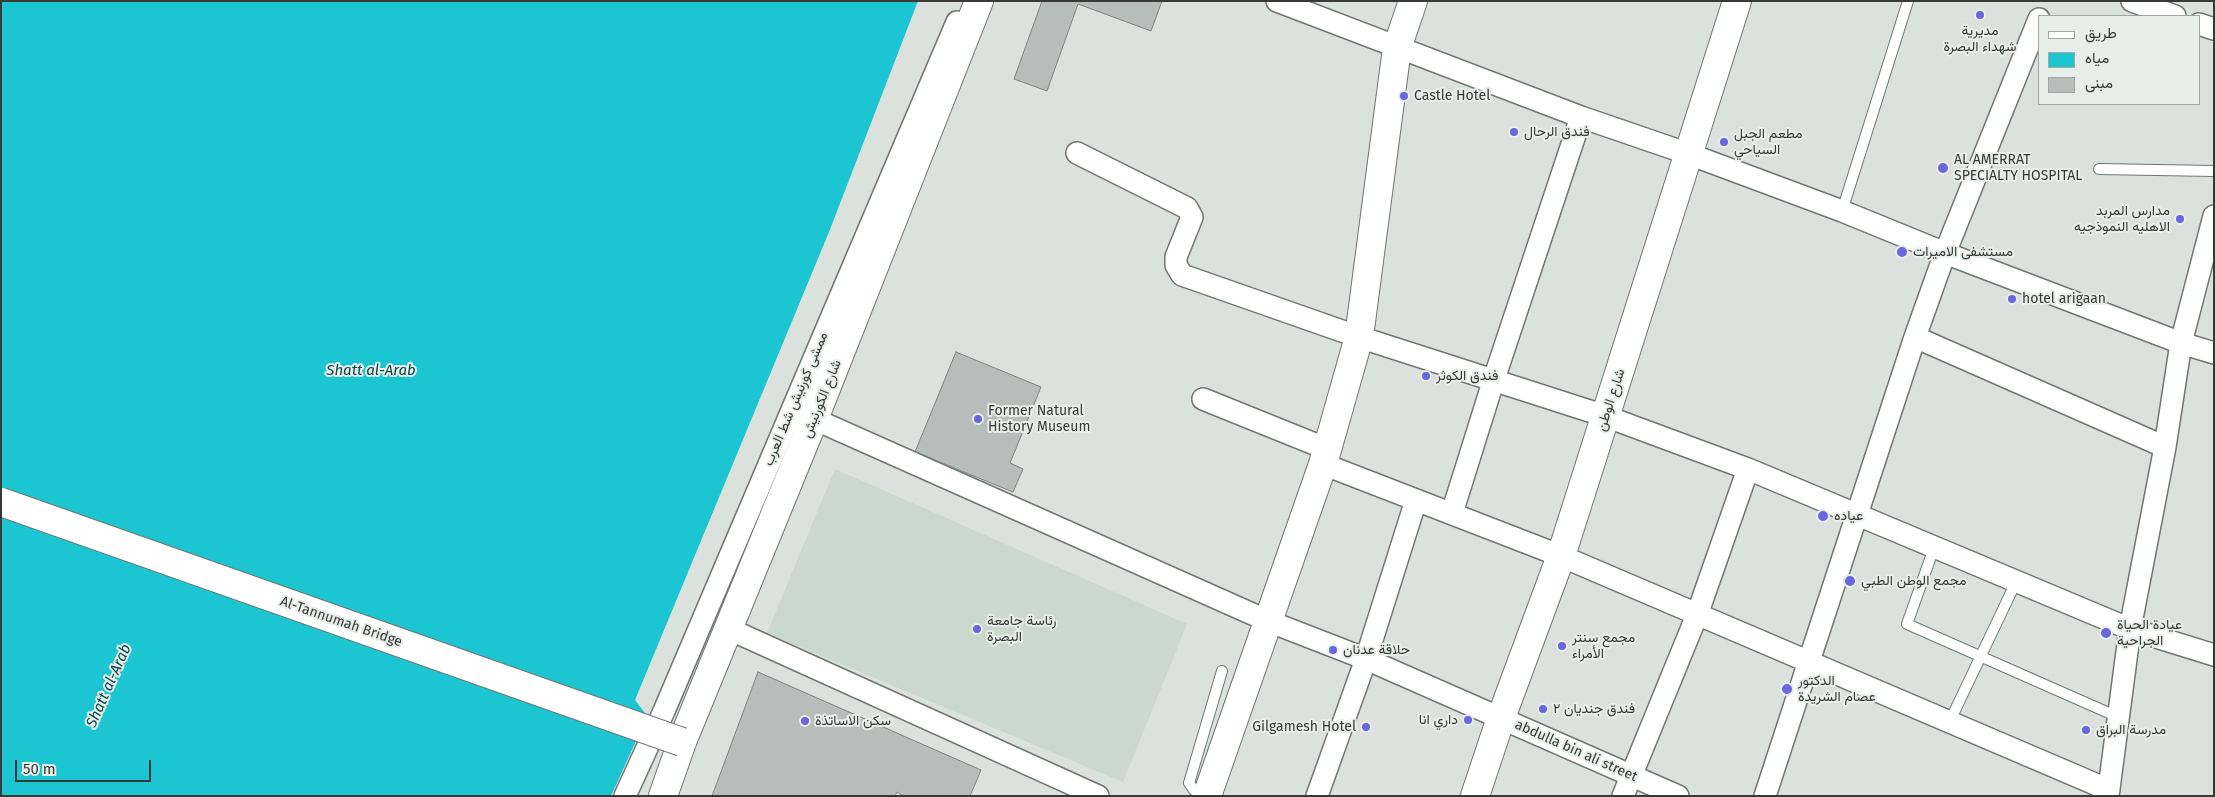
<!DOCTYPE html>
<meta charset="utf-8">
<style>
body{margin:0}
#map{position:relative;width:2215px;height:797px;overflow:hidden;background:#dbe1dc;font-family:"Fira Sans",Vazirmatn,sans-serif}
canvas{display:block}
.frame{position:absolute;inset:0;border:2px solid #383a38;pointer-events:none}
.legend{position:absolute;left:2038px;top:15px;width:162px;height:90px;box-sizing:border-box;background:#e8eee9;border:1px solid #a2a6a2;margin:0;padding:6px 9px;list-style:none;font-size:15px;color:#383a38}
.legend li{display:flex;align-items:center;gap:10px;height:25px}
.legend b{width:25px;border:1px solid #a2a6a2}
.scale{position:absolute;left:15px;top:760px;width:136px;height:22px;box-sizing:border-box;border:2px solid #383a38;border-top:0;padding-left:6px;font-size:15px;line-height:18px;white-space:nowrap;color:#383a38;-webkit-text-stroke:4px #e8eee9;paint-order:stroke}
</style>
<div id="map">
<canvas width="2215" height="797"></canvas>
<div class="frame"></div>
<ul class="legend">
<li><b style="height:6px;background:#fff"></b>طريق</li>
<li><b style="height:14px;background:#1bc6d2"></b>مياه</li>
<li><b style="height:14px;background:#b6bebc"></b>مبنى</li>
</ul>
<div class="scale">50 m</div>
</div>
<script>
const g = document.querySelector('canvas').getContext('2d');
g.lineJoin = 'round';
function fillPath(path, color) { g.fillStyle = color; g.fill(path, 'evenodd'); }
const shape = rows => new Path2D(rows.map(r => 'M' + r).join(''));
function strokePath(path, color, width, dash) { g.strokeStyle = color; g.lineWidth = width; g.lineCap = dash ? 'butt' : 'round'; g.setLineDash(dash || []); g.stroke(path); }
function drawText(font, color, halo, rows, align = 'center') {
  g.font = font + ' "Fira Sans",Vazirmatn,sans-serif'; g.lineWidth = 4; g.setLineDash([]); g.textBaseline = 'middle'; g.strokeStyle = halo; g.fillStyle = color; for (const [text, x, y, turn = 0] of rows) {
    g.save(); g.translate(x, y); g.rotate((+turn || 0) * Math.PI / 180); g.textAlign = isNaN(turn) ? turn : align; if (halo) g.strokeText(text, 0, 0); g.fillText(text, 0, 0); g.restore();
  }
}
fillPath(shape([
 [835,469,1187,624,1123,782,767,633]
]), '#cbd8cd');
fillPath(shape([
 [1,1,918,1,829,232,635,700,645,713,635,743,611,796,1,796]
]), '#1bc6d2');
const building = shape([
 [1042,1,1162,1,1151,31,1078,4,1047,91,1014,79,1042,1],
 [956,352,1041,387,1010,463,1023,469,1013,492,915,452,956,352],
 [758,672,981,770,970,796,904,796,897,792,895,796,712,796,758,672]
]);
fillPath(building, '#b6bebc');
strokePath(building, '#7c8381', 1);
const lane = shape([
 [2099,169,2214,171],
 [1842,211,1908,1],
 [1934,548,1907,624,2118,717],
 [1949,723,2016,582],
 [1202,796,1194,790,1189,783,1222,671]
]);
const street = shape([
 [1277,1,1581,117,1689,154,1842,211,1945,253,2181,343,2214,353],
 [2132,1,2175,16],
 [2199,24,2214,29],
 [1077,153,1187,208,1192,217,1176,257,1176,265,1182,275,1359,337,1605,416,1748,469,2130,629,2214,655],
 [1915,337,2165,447],
 [1203,399,1327,449],
 [814,419,1268,621,1366,659,1678,796],
 [1323,464,1561,556,2109,790],
 [1452,513,1494,379,1581,117],
 [729,629,1098,796],
 [625,796,664,711,957,22],
 [1317,796,1366,659,1416,500],
 [1623,796,1697,615,1748,469],
 [1765,796,1915,337,1945,253,2039,19],
 [2108,796,2130,629,2165,447,2181,343,2214,216]
]);
const secondary = shape([
 [663,796,682,742,814,419,979,1],
 [1207,796,1323,464,1359,337,1397,48,1413,1],
 [1475,796,1501,718,1561,556,1737,1]
]);
strokePath(lane, '#707671', 12);
strokePath(street, '#707671', 24);
strokePath(secondary, '#707671', 30);
strokePath(lane, '#fff', 10);
strokePath(street, '#fff', 21);
strokePath(secondary, '#fff', 28);
const secondaryBridge = shape([
 [1,502,682,742]
]);
strokePath(secondaryBridge, '#707671', 30, []);
strokePath(secondaryBridge, '#fff', 28);
for (const [x, y, r, color] of [
 [1980,15,5,"#6a66df"],
 [1404,96,5,"#6a66df"],
 [1514,132,5,"#6a66df"],
 [1724,142,5,"#6a66df"],
 [1943,168,6,"#6a66df"],
 [2180,219,5,"#6a66df"],
 [1902,252,6,"#6a66df"],
 [2012,299,5,"#6a66df"],
 [1426,376,5,"#6a66df"],
 [978,419,5,"#6a66df"],
 [1823,516,6,"#6a66df"],
 [1850,581,6,"#6a66df"],
 [977,629,5,"#6a66df"],
 [2106,633,6,"#6a66df"],
 [1562,646,5,"#6a66df"],
 [1333,650,5,"#6a66df"],
 [1787,689,6,"#6a66df"],
 [1543,709,5,"#6a66df"],
 [1468,720,5,"#6a66df"],
 [805,721,5,"#6a66df"],
 [1366,727,5,"#6a66df"],
 [2086,730,5,"#6a66df"]
]) { const dot = new Path2D(); dot.arc(x, y, r, 0, 2 * Math.PI); g.fillStyle = color; g.fill(dot); strokePath(dot, '#e8eee9', 2); }
drawText('14px', '#383a38', '#e8eee9', [
 ["مديرية",1980,31,"center"],
 ["شهداء البصرة",1980,47,"center"],
 ["Castle Hotel",1414,96],
 ["فندق الرحال",1524,132],
 ["مطعم الجبل",1734,134],
 ["السياحي",1734,150],
 ["AL AMERRAT",1954,160],
 ["SPECIALTY HOSPITAL",1954,176],
 ["مدارس المربد",2170,211,"right"],
 ["الاهليه النموذجيه",2170,227,"right"],
 ["مستشفى الاميرات",1913,252],
 ["hotel arigaan",2022,299],
 ["فندق الكوثر",1436,376],
 ["Former Natural",988,411],
 ["History Museum",988,427],
 ["عياده",1834,516],
 ["مجمع الوطن الطبي",1861,581],
 ["رئاسة جامعة",987,621],
 ["البصرة",987,637],
 ["عيادة الحياة",2117,625],
 ["الجراحية",2117,641],
 ["مجمع سنتر",1572,638],
 ["الأمراء",1572,654],
 ["حلاقة عدنان",1343,650],
 ["الدكتور",1798,681],
 ["عصام الشريدة",1798,697],
 ["فندق جنديان ٢",1553,709],
 ["داري انا",1458,720,"right"],
 ["سكن الاساتذة",815,721],
 ["Gilgamesh Hotel",1356,727,"right"],
 ["مدرسة البراق",2096,730]
], 'left');
drawText('14px', '#383a38', '#e8eee9', [
 ["ممشى كورنيش شط العرب",796,399,-67],
 ["شارع الكورنيش",822,399,-68],
 ["شارع الوطن",1611,400,-72],
 ["Al-Tannumah Bridge",341,622,19],
 ["abdulla bin ali street",1576,751,24]
]);
drawText('italic 15px', '#00464b', '#e8eee9', [
 ["Shatt al-Arab",371,371],
 ["Shatt al-Arab",109,686,-66]
]);
</script>
